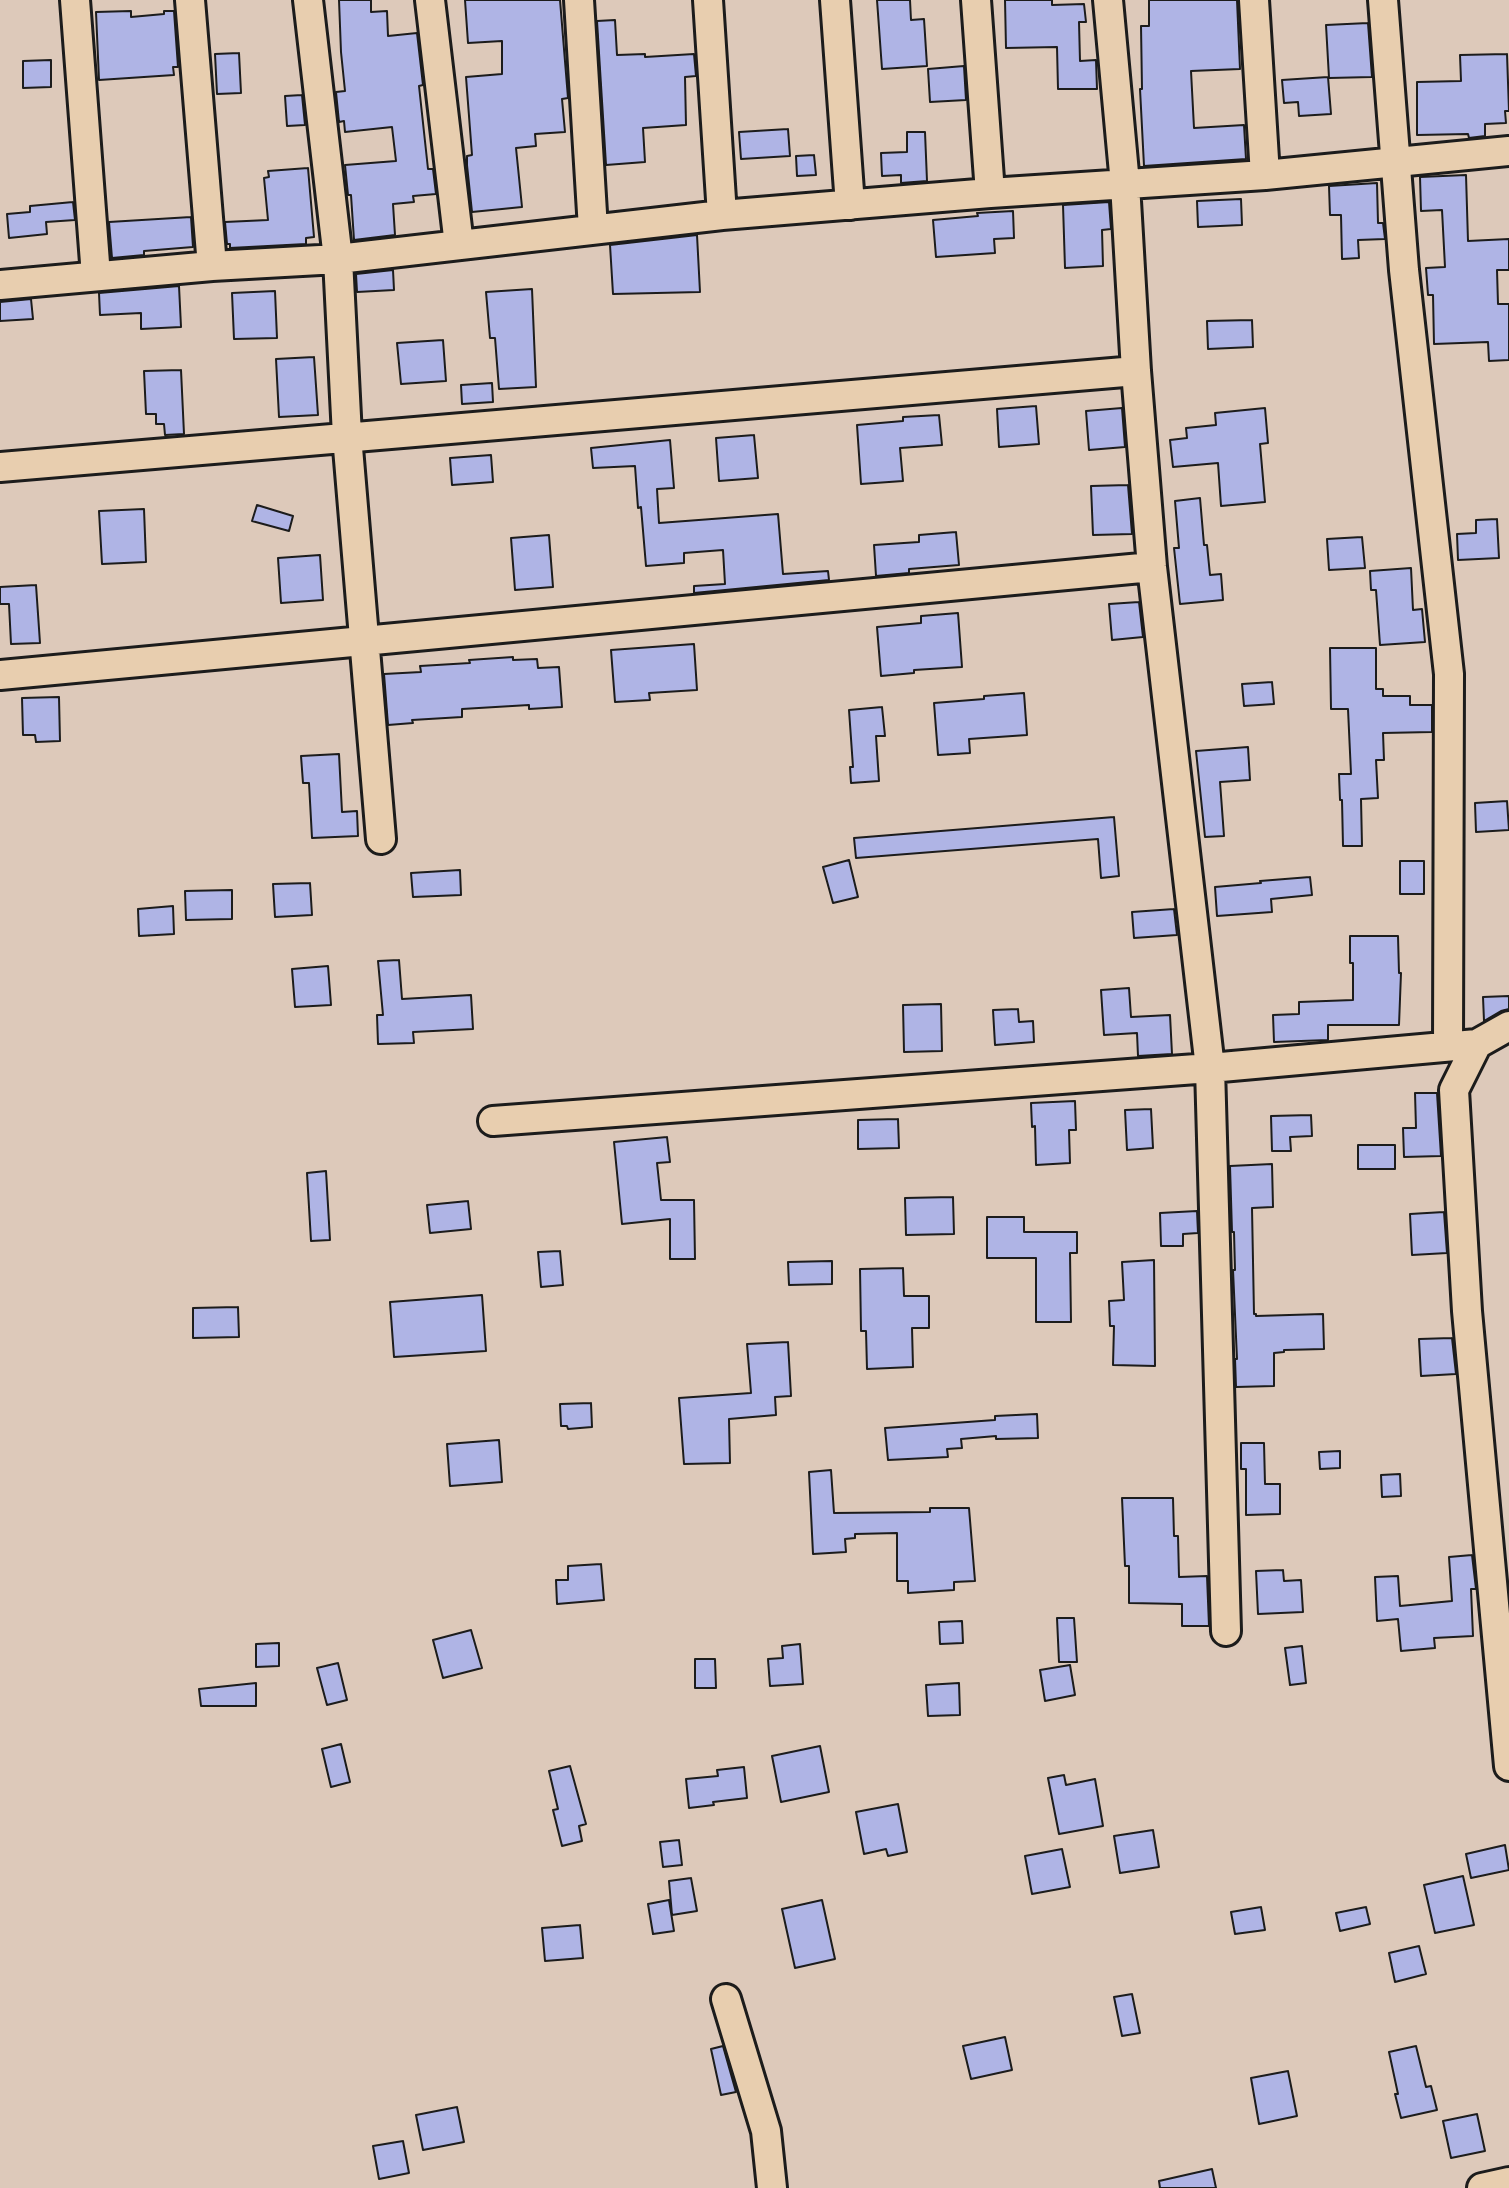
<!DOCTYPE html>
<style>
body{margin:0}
canvas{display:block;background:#ddc9ba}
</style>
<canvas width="1509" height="2188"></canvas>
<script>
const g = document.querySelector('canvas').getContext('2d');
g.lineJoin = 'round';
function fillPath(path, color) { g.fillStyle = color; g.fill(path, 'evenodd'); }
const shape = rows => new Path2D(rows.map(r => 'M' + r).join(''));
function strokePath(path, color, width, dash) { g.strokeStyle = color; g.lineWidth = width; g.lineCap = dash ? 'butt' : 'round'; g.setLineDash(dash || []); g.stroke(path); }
const building = shape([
 [339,0,371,0,371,12,387,11,388,36,417,33,423,85,419,86,428,169,433,169,436,194,413,196,414,202,393,204,395,235,354,240,351,195,348,195,345,165,396,161,392,127,345,132,344,121,339,122,336,92,345,91,341,52,339,0],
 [465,0,560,0,568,98,562,99,565,132,535,134,536,146,516,148,522,207,472,212,467,165,467,156,472,155,466,77,502,74,502,41,468,43,465,0],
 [877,0,910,0,911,20,924,19,927,66,882,69,877,0],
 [1005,0,1052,0,1052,5,1084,4,1086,22,1079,22,1080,61,1096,60,1097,89,1058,89,1057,47,1006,48,1005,0],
 [1149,0,1237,0,1240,69,1191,71,1194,128,1244,125,1246,159,1144,166,1140,89,1142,89,1141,26,1149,26,1149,0],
 [131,11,131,17,164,14,164,11,174,11,178,67,173,67,174,75,99,80,96,12,131,11],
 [615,20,617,55,645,54,645,57,694,54,696,76,685,77,686,125,643,128,645,162,606,165,597,21,615,20],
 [1368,23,1372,77,1329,78,1326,25,1368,23],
 [239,53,241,93,217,94,215,54,239,53],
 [1507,54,1509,111,1505,111,1506,123,1485,124,1485,136,1469,138,1468,134,1417,135,1417,82,1461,81,1460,55,1507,54],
 [51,60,51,87,23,88,23,61,51,60],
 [964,66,966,100,930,102,928,69,964,66],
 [1328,77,1331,114,1299,116,1298,102,1284,103,1282,80,1328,77],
 [302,95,305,125,287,126,285,96,302,95],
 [788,129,790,156,741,159,739,132,788,129],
 [907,132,925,132,927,181,901,183,901,175,882,176,881,153,907,152,907,132],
 [814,155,816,175,797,176,796,156,814,155],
 [308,168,314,237,306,238,306,244,230,248,230,244,227,244,225,222,268,220,264,178,269,177,268,171,308,168],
 [1466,175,1468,241,1509,239,1509,270,1497,270,1498,304,1509,304,1509,360,1489,361,1488,342,1434,344,1433,295,1428,295,1426,268,1445,267,1442,210,1421,211,1420,177,1466,175],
 [1377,183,1378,223,1383,223,1385,239,1358,240,1359,258,1342,259,1341,215,1330,215,1329,186,1377,183],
 [1241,199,1242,225,1198,227,1197,201,1241,199],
 [73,202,75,220,46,222,47,234,9,238,7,214,30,212,30,206,73,202],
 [1109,202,1111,229,1102,230,1103,266,1065,268,1063,205,1109,202],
 [1013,211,1014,238,994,239,995,253,936,257,933,220,978,216,977,213,1013,211],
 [191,217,193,247,144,251,144,255,112,258,109,222,191,217],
 [697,235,700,292,613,294,610,245,697,235],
 [393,270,394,290,357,292,356,274,393,270],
 [179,286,181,327,141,329,141,313,100,315,99,293,179,286],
 [532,289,536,387,499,389,495,338,490,338,486,292,532,289],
 [275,291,277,338,234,339,232,293,275,291],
 [31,299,33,319,0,321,0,302,31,299],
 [1252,320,1253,347,1208,349,1207,321,1252,320],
 [443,340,446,381,401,384,397,343,443,340],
 [314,357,318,415,279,417,276,359,314,357],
 [181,370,184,434,165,435,164,424,156,424,156,414,146,414,144,371,181,370],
 [492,383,493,402,462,404,461,385,492,383],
 [1036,406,1039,444,999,447,997,409,1036,406],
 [1122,408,1125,447,1089,450,1086,411,1122,408],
 [1265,408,1268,443,1260,444,1265,502,1221,506,1218,463,1173,467,1170,440,1187,438,1186,428,1216,425,1215,413,1265,408],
 [939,415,942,445,900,448,903,481,861,484,857,425,903,421,903,417,939,415],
 [754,435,758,478,719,481,716,438,754,435],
 [670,440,674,488,657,489,659,523,778,514,783,574,828,571,829,580,694,593,694,586,725,584,723,550,684,553,684,563,646,566,641,507,638,508,635,466,593,468,591,448,670,440],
 [491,455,493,482,452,485,450,458,491,455],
 [1128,485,1132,534,1093,535,1091,486,1128,485],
 [1200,498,1204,545,1207,545,1210,575,1221,574,1223,600,1180,604,1174,548,1179,548,1175,501,1200,498],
 [257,505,293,516,289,531,252,521,257,505],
 [144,509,146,562,102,564,99,511,144,509],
 [1497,519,1499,558,1458,560,1457,534,1476,533,1476,520,1497,519],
 [956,532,959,565,909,569,909,573,876,576,874,545,919,542,919,535,956,532],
 [549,535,553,587,515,590,511,538,549,535],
 [1362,537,1365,568,1329,570,1327,539,1362,537],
 [320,555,323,600,281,603,278,558,320,555],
 [1411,568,1413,610,1422,609,1425,642,1380,645,1376,590,1371,590,1370,571,1411,568],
 [36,585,40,643,11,644,9,604,0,604,0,587,36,585],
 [1139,602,1143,637,1112,640,1109,604,1139,602],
 [958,613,962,667,914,670,914,673,881,676,877,627,921,623,921,616,958,613],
 [694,644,697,690,649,693,650,700,615,702,611,650,694,644],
 [1330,648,1376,648,1376,689,1383,689,1383,696,1410,696,1410,705,1432,705,1432,732,1383,733,1384,760,1376,760,1378,798,1361,799,1362,846,1343,846,1342,800,1340,800,1339,774,1351,774,1348,709,1331,709,1330,648],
 [513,657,513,660,537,659,538,668,559,667,562,707,529,709,529,705,462,709,462,717,412,720,413,723,388,725,384,674,421,672,420,666,470,663,469,660,513,657],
 [1272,682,1274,704,1244,706,1242,684,1272,682],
 [1024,693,1027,735,969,739,970,753,938,755,934,703,984,699,984,696,1024,693],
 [59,697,60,741,36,742,35,735,23,735,22,698,59,697],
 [882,707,885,736,876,736,879,781,851,783,850,767,853,767,849,710,882,707],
 [1248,747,1250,780,1220,782,1224,836,1205,837,1196,751,1248,747],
 [339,754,342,812,357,811,358,836,312,838,309,783,303,783,301,756,339,754],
 [1507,801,1509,830,1476,832,1475,803,1507,801],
 [1114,817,1119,876,1101,878,1098,839,856,858,854,838,1114,817],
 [849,860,858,897,833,903,823,867,849,860],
 [1400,861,1424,861,1424,894,1400,894,1400,861],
 [460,870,461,895,413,897,411,873,460,870],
 [1310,877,1312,895,1271,899,1272,912,1217,916,1215,887,1261,883,1260,881,1310,877],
 [310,883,312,915,275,917,273,884,310,883],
 [232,890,232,919,186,920,185,891,232,890],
 [173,906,174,934,139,936,138,909,173,906],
 [1174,909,1177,935,1134,938,1132,912,1174,909],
 [1350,936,1398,936,1399,973,1401,973,1399,1025,1328,1025,1328,1040,1274,1042,1273,1015,1299,1014,1299,1002,1353,1000,1353,963,1350,963,1350,936],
 [399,960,402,999,471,995,473,1029,413,1032,414,1043,378,1044,377,1015,383,1015,378,961,399,960],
 [328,966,331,1005,295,1007,292,969,328,966],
 [1129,988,1131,1017,1170,1015,1172,1054,1138,1056,1137,1033,1104,1035,1101,990,1129,988],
 [1509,996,1509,1009,1501,1011,1484,1021,1483,997,1509,996],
 [941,1004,942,1051,904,1052,903,1005,941,1004],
 [1018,1009,1019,1022,1033,1021,1034,1042,995,1045,993,1010,1018,1009],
 [1415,1093,1437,1093,1441,1156,1404,1157,1403,1128,1416,1128,1415,1093],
 [1075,1101,1076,1130,1069,1130,1070,1163,1036,1165,1035,1126,1032,1127,1031,1103,1075,1101],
 [1151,1109,1153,1148,1127,1150,1125,1110,1151,1109],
 [1311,1115,1312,1136,1290,1137,1291,1151,1272,1151,1271,1116,1311,1115],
 [898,1119,899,1148,858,1149,858,1120,898,1119],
 [667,1137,670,1162,657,1163,661,1200,694,1200,695,1259,670,1259,670,1219,622,1224,614,1142,667,1137],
 [1358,1145,1395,1145,1395,1169,1358,1169,1358,1145],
 [1272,1164,1273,1207,1252,1208,1254,1314,1256,1314,1256,1316,1323,1314,1324,1349,1284,1350,1284,1352,1274,1353,1274,1386,1236,1387,1235,1359,1237,1359,1233,1270,1235,1270,1234,1232,1232,1232,1230,1166,1272,1164],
 [326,1171,330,1240,311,1241,307,1173,326,1171],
 [953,1197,954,1234,906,1235,905,1198,953,1197],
 [468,1201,471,1229,430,1233,427,1205,468,1201],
 [1197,1211,1198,1233,1183,1234,1183,1246,1161,1246,1160,1213,1197,1211],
 [1444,1212,1447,1253,1412,1255,1410,1214,1444,1212],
 [987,1217,1024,1217,1024,1232,1077,1232,1077,1253,1070,1253,1071,1322,1036,1322,1036,1258,987,1258,987,1217],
 [560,1251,563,1285,541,1287,538,1252,560,1251],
 [1154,1260,1155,1366,1113,1365,1114,1326,1110,1326,1109,1301,1124,1300,1122,1262,1154,1260],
 [832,1261,832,1284,789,1285,788,1262,832,1261],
 [903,1268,904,1296,929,1296,929,1328,912,1328,913,1367,867,1369,866,1331,861,1331,860,1269,903,1268],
 [482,1295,486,1351,394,1357,390,1302,482,1295],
 [238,1307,239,1337,193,1338,193,1308,238,1307],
 [1452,1338,1456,1374,1421,1376,1419,1339,1452,1338],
 [788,1342,791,1396,775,1397,776,1415,729,1419,730,1463,684,1464,679,1398,751,1393,747,1344,788,1342],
 [591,1403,592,1427,568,1429,567,1426,561,1426,560,1404,591,1403],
 [1037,1414,1038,1438,996,1439,996,1436,961,1439,962,1448,947,1449,948,1457,888,1460,885,1428,995,1420,995,1416,1037,1414],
 [499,1440,502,1482,450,1486,447,1444,499,1440],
 [1241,1443,1264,1443,1265,1484,1280,1484,1280,1514,1246,1515,1246,1469,1241,1469,1241,1443],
 [1340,1451,1340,1468,1320,1469,1319,1452,1340,1451],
 [831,1470,834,1513,930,1512,930,1508,969,1508,975,1581,954,1582,954,1590,908,1593,908,1581,897,1581,897,1533,855,1534,855,1538,845,1539,846,1552,813,1554,809,1472,831,1470],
 [1400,1474,1401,1496,1382,1497,1381,1475,1400,1474],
 [1122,1498,1173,1498,1174,1536,1178,1536,1179,1577,1207,1576,1209,1626,1182,1626,1182,1604,1129,1603,1129,1566,1125,1566,1122,1498],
 [1472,1555,1476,1589,1471,1589,1473,1636,1434,1638,1435,1648,1401,1651,1398,1619,1377,1621,1375,1577,1398,1576,1400,1606,1452,1601,1449,1557,1472,1555],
 [601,1564,604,1600,557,1604,556,1580,568,1580,568,1566,601,1564],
 [1283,1570,1284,1581,1301,1580,1303,1612,1258,1614,1256,1571,1283,1570],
 [1057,1618,1074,1618,1077,1662,1059,1662,1057,1618],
 [962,1621,963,1643,940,1644,939,1622,962,1621],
 [471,1630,482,1668,443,1678,433,1640,471,1630],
 [279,1643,279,1666,256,1667,256,1644,279,1643],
 [800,1644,803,1684,770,1686,768,1659,783,1658,782,1646,800,1644],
 [1302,1646,1306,1683,1290,1685,1285,1648,1302,1646],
 [695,1659,715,1659,716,1688,695,1688,695,1659],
 [338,1663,347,1700,327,1705,317,1668,338,1663],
 [1070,1665,1075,1695,1045,1701,1040,1670,1070,1665],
 [256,1683,256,1706,201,1706,199,1689,256,1683],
 [959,1683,960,1715,928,1716,926,1685,959,1683],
 [341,1744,350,1782,331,1787,322,1749,341,1744],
 [820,1746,829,1792,781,1802,772,1756,820,1746],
 [570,1766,586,1824,579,1826,582,1841,562,1846,553,1810,558,1809,549,1771,570,1766],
 [744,1767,747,1798,713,1802,714,1805,689,1808,686,1779,718,1776,717,1770,744,1767],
 [1064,1775,1066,1785,1095,1779,1103,1826,1059,1834,1048,1778,1064,1775],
 [898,1804,907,1852,888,1856,886,1849,864,1854,856,1812,898,1804],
 [1153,1830,1159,1867,1120,1873,1114,1836,1153,1830],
 [679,1840,682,1865,663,1867,660,1842,679,1840],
 [1505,1845,1509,1870,1471,1878,1466,1854,1505,1845],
 [1062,1849,1070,1887,1032,1894,1025,1856,1062,1849],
 [1463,1876,1474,1925,1435,1933,1424,1885,1463,1876],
 [691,1878,697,1911,672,1915,669,1881,691,1878],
 [669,1900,674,1931,653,1934,648,1904,669,1900],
 [822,1900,835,1959,795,1968,782,1909,822,1900],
 [1261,1907,1265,1930,1235,1934,1231,1912,1261,1907],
 [1366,1907,1370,1924,1340,1931,1336,1913,1366,1907],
 [580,1925,583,1958,545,1961,542,1928,580,1925],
 [1419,1946,1426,1974,1395,1982,1389,1953,1419,1946],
 [1132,1994,1140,2033,1122,2036,1114,1997,1132,1994],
 [1005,2037,1012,2070,971,2079,963,2046,1005,2037],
 [723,2046,736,2092,721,2095,711,2049,723,2046],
 [1416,2046,1426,2087,1431,2086,1437,2110,1401,2118,1395,2094,1398,2094,1389,2052,1416,2046],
 [1288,2071,1297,2116,1259,2124,1251,2078,1288,2071],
 [457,2107,464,2142,423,2150,416,2115,457,2107],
 [1477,2114,1485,2151,1451,2158,1443,2121,1477,2114],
 [403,2141,409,2173,379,2179,373,2146,403,2141],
 [1212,2169,1216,2188,1160,2188,1159,2181,1212,2169]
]);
fillPath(building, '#afb4e5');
strokePath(building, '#1c1c1c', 2);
const minor = shape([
 [75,0,96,276],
 [190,0,212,266],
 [308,0,338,259,347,436,381,839],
 [430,0,459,245],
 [579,0,593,229],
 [708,0,722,215],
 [835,0,850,205],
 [976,0,990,193],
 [1108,0,1125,184,1136,371,1152,567,1210,1068,1226,1631],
 [1254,0,1265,175],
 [1383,0,1404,270,1449,674,1448,1046],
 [0,285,212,266,338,259,722,215,990,193,1265,175,1509,151],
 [0,467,1136,371],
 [0,675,1152,567],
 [1509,1026,1477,1044,1454,1090,1467,1311,1509,1766],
 [493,1121,1210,1068,1477,1044],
 [726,1999,766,2131,772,2188],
 [1482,2188,1509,2182]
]);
strokePath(minor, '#1c1c1c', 34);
strokePath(minor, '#e8ceaf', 28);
</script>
